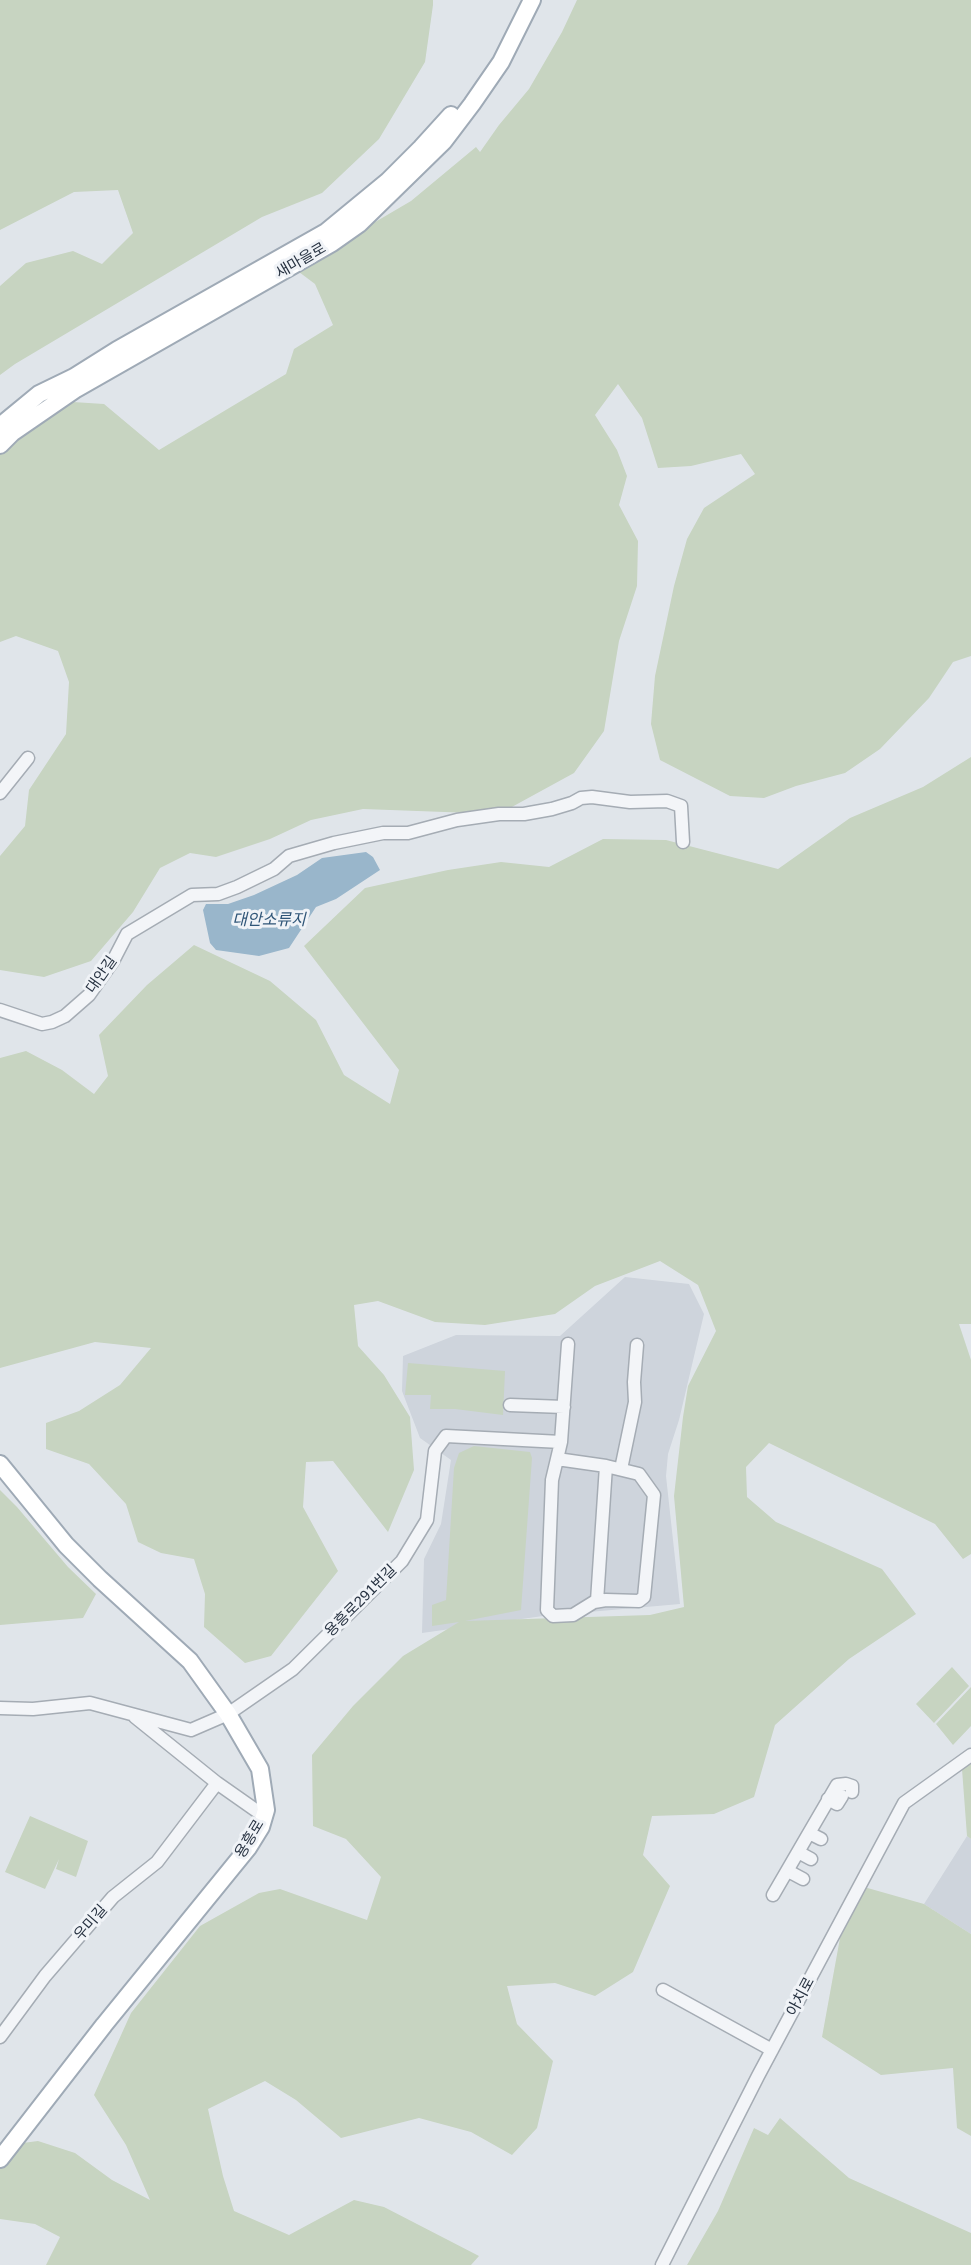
<!DOCTYPE html>
<meta charset="utf-8">
<style>
body{margin:0}
canvas{display:block;background:#e0e5ea}
</style>
<canvas width="971" height="2265"></canvas>
<script>
const g = document.querySelector('canvas').getContext('2d');
g.lineJoin = 'round';
function fillPath(path, color) { g.fillStyle = color; g.fill(path, 'evenodd'); }
const shape = rows => new Path2D(rows.map(r => 'M' + r).join(''));
function strokePath(path, color, width, dash) { g.strokeStyle = color; g.lineWidth = width; g.lineCap = dash ? 'butt' : 'round'; g.setLineDash(dash || []); g.stroke(path); }
function drawText(font, color, halo, rows, align = 'center') {
  g.font = font + ' Helvetica,"Noto Sans KR",sans-serif'; g.lineWidth = 6; g.setLineDash([]); g.textBaseline = 'middle'; g.strokeStyle = halo; g.fillStyle = color; for (const [text, x, y, turn = 0] of rows) {
    g.save(); g.translate(x, y); g.rotate((+turn || 0) * Math.PI / 180); g.textAlign = isNaN(turn) ? turn : align; if (halo) g.strokeText(text, 0, 0); g.fillText(text, 0, 0); g.restore();
  }
}
fillPath(shape([
 [625,1277,689,1284,704,1314,679,1420,668,1454,666,1476,680,1604,543,1616,422,1633,424,1559,441,1524,451,1460,420,1438,402,1391,403,1356,456,1335,560,1336],
 [967,1836,971,1839,971,1934,924,1904]
]), '#ced4dc');
fillPath(shape([
 [0,0,433,0,433,5,425,62,379,139,322,193,262,217,15,364,0,375,0,286,26,263,73,251,102,264,133,233,118,190,74,192,0,230],
 [577,0,971,0,971,656,953,662,929,698,880,749,845,773,796,786,764,798,730,796,660,760,651,724,655,676,674,586,687,539,704,508,755,474,741,454,691,466,658,468,642,418,618,384,595,415,617,450,627,476,619,505,638,541,637,586,619,641,604,731,574,773,499,814,363,809,311,820,270,839,216,857,190,853,160,868,133,912,91,961,44,977,0,970,0,856,25,826,29,790,66,734,69,682,58,651,16,636,0,642,0,453,5,445,73,402,104,404,159,450,286,374,294,349,333,325,315,284,295,269,411,201,476,147,480,152,499,125,529,89,562,32],
 [971,757,971,1324,959,1324,971,1360,971,1554,963,1559,935,1524,769,1443,746,1467,747,1497,776,1522,882,1569,916,1614,849,1659,775,1725,754,1797,714,1814,652,1816,643,1855,670,1886,633,1972,595,1996,555,1983,507,1986,517,2024,553,2061,537,2128,512,2155,471,2132,419,2118,341,2138,296,2100,265,2081,208,2109,223,2176,234,2211,289,2235,354,2200,384,2207,479,2256,471,2265,46,2265,60,2237,35,2224,0,2219,0,2169,15,2144,38,2141,75,2153,112,2180,150,2200,126,2145,94,2095,131,2013,200,1926,259,1893,280,1889,367,1920,381,1877,346,1839,313,1826,312,1755,353,1706,403,1656,459,1622,432,1626,432,1605,446,1600,454,1468,459,1453,474,1446,530,1452,532,1458,521,1610,465,1621,650,1615,684,1607,674,1496,683,1417,688,1386,716,1331,698,1285,660,1261,595,1286,555,1314,485,1325,435,1322,378,1301,354,1305,358,1346,384,1375,410,1417,414,1470,388,1532,333,1461,306,1462,303,1507,338,1571,271,1656,245,1663,204,1627,205,1594,194,1559,161,1553,138,1542,126,1504,89,1464,46,1449,46,1423,79,1411,120,1385,151,1348,95,1342,0,1368,0,1058,26,1051,62,1070,94,1094,108,1076,99,1035,147,985,194,945,270,981,316,1020,344,1075,390,1104,399,1070,304,946,365,888,448,870,501,862,549,867,603,839,666,840,778,869,850,818,923,787],
 [408,1363,505,1371,503,1415,455,1409,430,1409,431,1395,405,1395],
 [0,1490,17,1507,68,1567,96,1594,83,1618,0,1625],
 [952,1667,969,1686,934,1723,916,1704],
 [971,1687,971,1726,953,1745,936,1724],
 [971,1764,971,1839,967,1836,962,1769],
 [30,1816,88,1841,76,1877,56,1869,59,1859,45,1889,5,1872],
 [864,1887,924,1904,971,1934,971,2136,957,2128,953,2068,881,2075,822,2037,840,1938],
 [780,2118,849,2178,971,2233,971,2265,687,2265,718,2211,754,2128,768,2135]
]), '#c7d4c1');
fillPath(shape([
 [366,852,373,857,380,870,336,899,316,907,289,948,259,956,216,950,210,943,203,910,206,904,228,904,254,895,297,875,322,858]
]), '#99b6cb');
const minor = shape([
 [0,793,28,758],
 [0,1010,42,1024,52,1022,65,1016,89,995,113,961,127,934,192,895,218,894,237,887,274,869,289,856,334,843,383,833,408,833,457,820,499,814,524,814,552,809,572,803,581,798,592,797,630,802,667,801,681,806,683,842],
 [510,1405,564,1407],
 [557,1459,606,1466,639,1474,654,1495,644,1597,639,1601,606,1600,594,1602,573,1615,553,1616,547,1610,552,1480,557,1459,561,1442,568,1344],
 [621,1469,635,1402,634,1382,637,1345],
 [597,1601,606,1466],
 [0,1708,33,1709,90,1703,191,1730,228,1714,293,1669,402,1561,427,1520,435,1451,446,1436,561,1442],
 [135,1717,217,1783,264,1816],
 [828,1799,837,1804,842,1796],
 [809,1833,837,1785,846,1784,852,1786,852,1792],
 [798,1852,811,1859],
 [788,1871,803,1879],
 [773,1895,809,1833,821,1839],
 [663,1990,772,2050],
 [0,2037,45,1976,113,1897,157,1862,217,1783],
 [662,2265,758,2076,904,1803,971,1755]
]);
const major = shape([
 [0,426,39,394,74,377,117,350,326,232,388,181,421,148,451,115],
 [0,445,12,433,76,389,332,243,359,224,444,141,472,104,501,62,532,0],
 [0,1464,66,1545,100,1579,190,1661,228,1714,260,1769,266,1810,261,1827,248,1848,104,2025,0,2159]
]);
strokePath(minor, '#a5acb4', 15);
strokePath(major, '#9faab6', 20);
strokePath(minor, '#f3f5f8', 12);
strokePath(major, '#fff', 16);
drawText('15px', '#283342', '#f0f3f7', [
 ["새마을로",301,261,-30],
 ["대안길",102,975,-55],
 ["용흥로291번길",361,1601,-45],
 ["용흥로",250,1839,-59],
 ["우미길",91,1923,-49],
 ["아치로",801,1997,-62]
]);
drawText('italic 16px', '#305678', '#f0f3f7', [
 ["대안소류지",269,921]
]);
</script>
